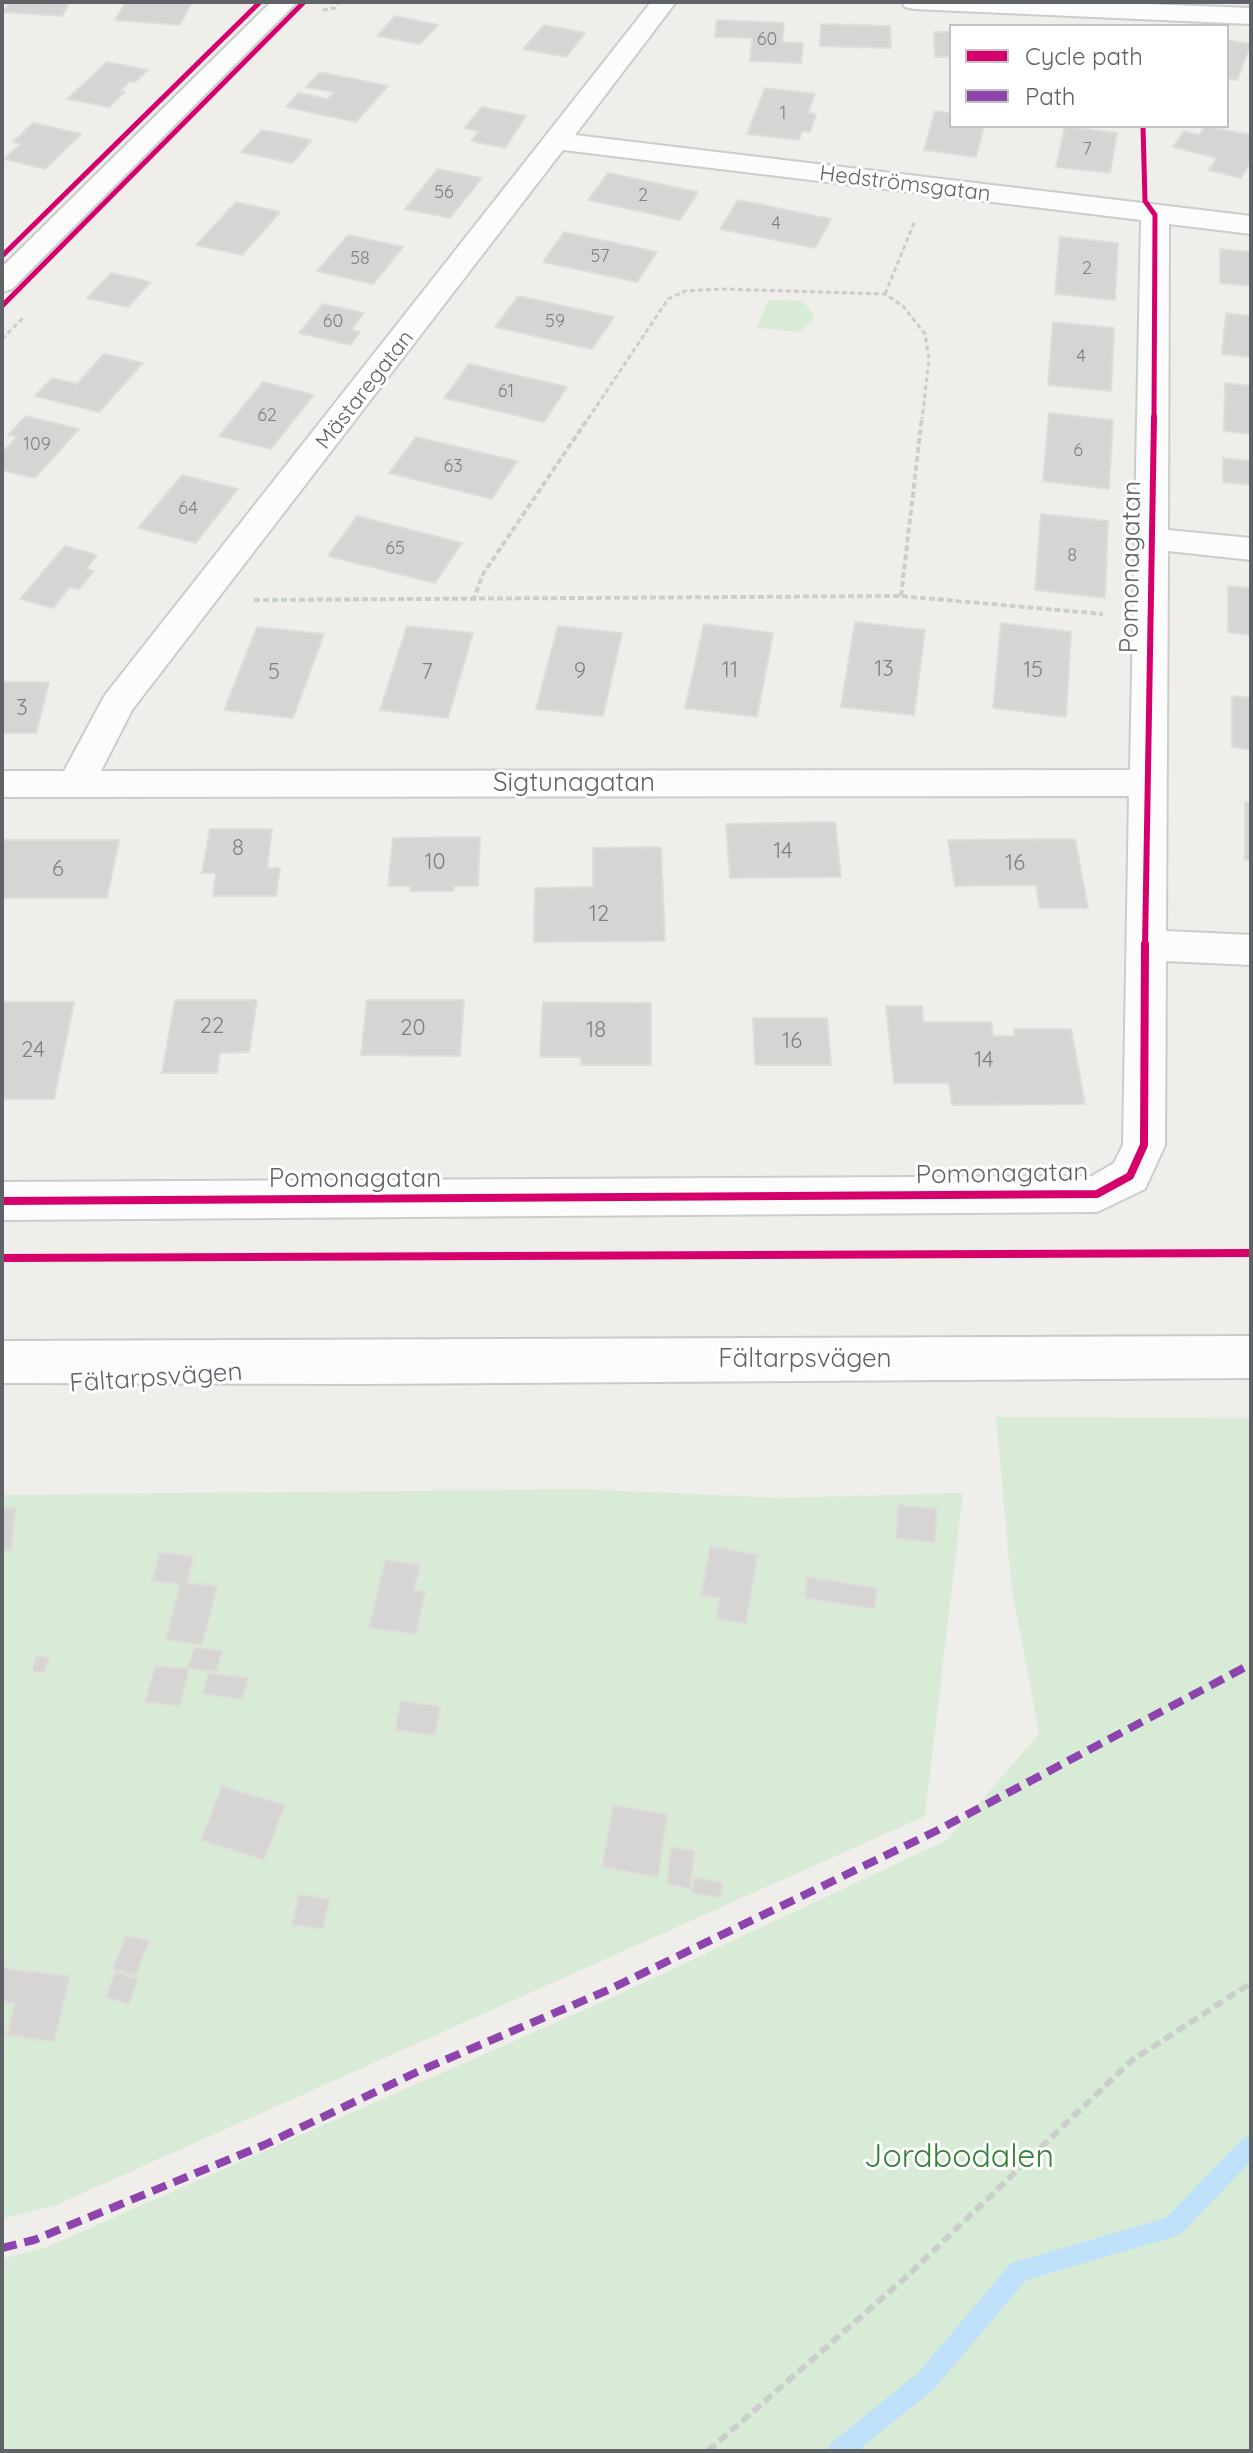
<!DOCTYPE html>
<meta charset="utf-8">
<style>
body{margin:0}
#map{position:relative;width:1253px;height:2453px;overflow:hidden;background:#efeeea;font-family:Quicksand,sans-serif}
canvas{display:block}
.frame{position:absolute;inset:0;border:4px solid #5f6368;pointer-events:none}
.legend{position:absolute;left:949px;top:24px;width:280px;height:104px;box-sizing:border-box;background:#fff;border:2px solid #bfc1c3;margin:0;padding:10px 14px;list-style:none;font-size:24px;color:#5f6368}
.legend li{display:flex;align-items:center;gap:16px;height:40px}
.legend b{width:40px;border:2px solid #bfc1c3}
</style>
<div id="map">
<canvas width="1253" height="2453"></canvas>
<div class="frame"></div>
<ul class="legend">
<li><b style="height:10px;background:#d6006c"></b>Cycle path</li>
<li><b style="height:10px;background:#8e44ad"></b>Path</li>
</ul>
</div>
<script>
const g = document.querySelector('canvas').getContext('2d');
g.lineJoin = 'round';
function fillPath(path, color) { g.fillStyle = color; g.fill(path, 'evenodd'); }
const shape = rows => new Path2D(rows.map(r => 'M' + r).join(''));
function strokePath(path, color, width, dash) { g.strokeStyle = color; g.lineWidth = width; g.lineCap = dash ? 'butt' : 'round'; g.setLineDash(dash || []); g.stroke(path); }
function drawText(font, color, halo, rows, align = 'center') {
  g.font = font + ' Quicksand,sans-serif'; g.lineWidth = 6; g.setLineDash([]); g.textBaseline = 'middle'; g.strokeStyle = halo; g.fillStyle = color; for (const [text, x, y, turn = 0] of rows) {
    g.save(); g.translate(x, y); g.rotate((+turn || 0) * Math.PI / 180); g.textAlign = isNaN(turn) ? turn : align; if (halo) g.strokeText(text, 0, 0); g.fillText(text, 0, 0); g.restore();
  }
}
fillPath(shape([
 [768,300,803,301,815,317,801,332,757,328],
 [996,1417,1251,1418,1251,2451,2,2451,2,2259,47,2247,609,1999,947,1840,1039,1734,1011,1584],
 [583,1489,780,1498,963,1493,925,1816,56,2205,2,2219,2,1495]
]), '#d8ebd6');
fillPath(shape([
 [1251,2135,1251,2161,1180,2235,1026,2280,934,2389,857,2451,828,2451,831,2443,918,2373,1011,2263,1166,2218,1243,2138,1251,2135]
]), '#bfe0f9');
const building = shape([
 [9,2,70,2,62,16,3,12,9,2],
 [126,2,167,2,191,4,180,25,115,20,126,2],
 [395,16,438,25,420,44,377,36,395,16],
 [717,20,784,23,782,42,803,43,801,63,750,61,752,38,715,37,717,20],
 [821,24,890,26,891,48,820,46,821,24],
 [544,25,585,33,566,57,523,49,544,25],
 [934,32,951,32,951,57,935,57,934,32],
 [1227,40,1251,44,1237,80,1227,79,1227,40],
 [107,62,148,70,135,82,130,81,120,91,125,92,109,107,67,99,107,62],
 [320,72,388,86,356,122,286,107,299,93,328,99,334,92,306,87,320,72],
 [765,88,815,94,808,113,816,114,810,132,802,131,799,140,747,134,765,88],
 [482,107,526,116,505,148,471,141,479,131,464,128,482,107],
 [935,111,951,113,951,126,984,126,976,157,924,150,935,111],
 [33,123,81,134,45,169,4,159,21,144,13,142,33,123],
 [1065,126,1117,133,1110,173,1056,167,1065,126],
 [1205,126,1251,135,1251,161,1241,178,1209,170,1217,158,1173,147,1184,131,1199,135,1205,126],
 [262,130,312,140,292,163,241,152,262,130],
 [438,169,482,178,450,218,405,209,438,169],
 [608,173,698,192,680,220,588,200,608,173],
 [738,200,831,219,815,248,720,229,738,200],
 [236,202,280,212,242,255,196,245,236,202],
 [564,232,657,252,637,282,543,262,564,232],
 [348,235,403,247,373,284,317,271,348,235],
 [1060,237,1118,243,1115,300,1055,294,1060,237],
 [1220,249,1251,252,1251,286,1220,283,1220,249],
 [111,273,151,282,128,307,87,298,111,273],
 [518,296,614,317,592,349,495,327,518,296],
 [323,304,364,313,351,330,360,332,350,345,299,333,323,304],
 [1226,313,1251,316,1251,357,1222,354,1226,313],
 [1053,322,1114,328,1111,391,1048,385,1053,322],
 [104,354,143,363,99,412,35,396,52,378,77,384,104,354],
 [469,364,567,387,544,422,444,398,469,364],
 [263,382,314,395,271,449,219,436,263,382],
 [1225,383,1251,386,1251,434,1224,431,1225,383],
 [1049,413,1113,420,1109,489,1043,481,1049,413],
 [26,416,79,429,35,478,2,470,2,453,17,437,8,435,26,416],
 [416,437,517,461,492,499,389,473,416,437],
 [1223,458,1251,461,1251,485,1223,482,1223,458],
 [182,475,238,489,196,543,138,528,182,475],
 [1041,514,1108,521,1105,598,1035,590,1041,514],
 [357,516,462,543,435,583,328,556,357,516],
 [65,546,97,555,86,569,94,571,79,589,70,587,53,608,20,599,65,546],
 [1228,586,1251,588,1251,635,1228,632,1228,586],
 [855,622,925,630,914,715,841,707,855,622],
 [1001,623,1071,632,1066,717,993,708,1001,623],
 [704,624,773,633,757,717,685,708,704,624],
 [407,626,473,633,448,718,380,710,407,626],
 [558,626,622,633,603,716,536,709,558,626],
 [257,627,324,634,293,718,224,710,257,627],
 [2,682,49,682,36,733,2,733,2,682],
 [1232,696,1251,698,1251,750,1232,747,1232,696],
 [1245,802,1251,803,1251,860,1245,860,1245,802],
 [835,822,841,877,730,878,726,824,835,822],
 [210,829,272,829,267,868,280,868,276,896,213,896,216,873,202,873,210,829],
 [480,837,478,886,454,886,453,891,410,891,411,886,388,886,393,838,480,837],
 [1075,839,1088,908,1040,908,1036,885,955,886,948,840,1075,839],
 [2,840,119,840,107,898,2,898,2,840],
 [661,847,665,941,534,942,535,888,593,887,593,848,661,847],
 [175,1000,257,1000,249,1052,220,1053,217,1073,162,1073,175,1000],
 [367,1000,464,1000,460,1056,361,1055,367,1000],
 [2,1002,74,1002,54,1099,2,1099,2,1002],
 [543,1002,651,1003,651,1065,581,1065,581,1057,540,1057,543,1002],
 [886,1006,922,1006,923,1022,991,1022,993,1036,1015,1036,1014,1029,1071,1029,1085,1104,952,1105,949,1083,894,1083,886,1006],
 [753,1018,827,1018,831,1065,755,1065,753,1018],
 [898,1505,937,1509,935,1543,896,1538,898,1505],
 [16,1507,11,1549,2,1550,2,1509,16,1507],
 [710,1546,757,1555,746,1624,716,1618,719,1598,701,1596,710,1546],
 [160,1552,194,1556,187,1583,217,1586,202,1645,166,1640,180,1584,152,1581,160,1552],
 [385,1560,420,1564,414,1590,425,1592,416,1634,369,1628,385,1560],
 [807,1577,876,1588,875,1609,805,1598,807,1577],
 [194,1647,222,1651,216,1672,188,1668,194,1647],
 [37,1655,50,1658,44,1673,32,1671,37,1655],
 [155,1666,189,1669,180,1706,145,1702,155,1666],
 [208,1673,248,1678,242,1699,203,1694,208,1673],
 [401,1701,440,1706,435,1735,395,1730,401,1701],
 [222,1786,285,1805,264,1860,201,1840,222,1786],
 [613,1805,667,1814,658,1877,602,1867,613,1805],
 [671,1847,695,1851,690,1889,667,1884,671,1847],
 [694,1877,723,1883,721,1898,692,1893,694,1877],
 [299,1894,330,1899,323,1929,292,1925,299,1894],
 [126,1935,149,1941,136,1975,113,1969,126,1935],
 [2,1968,70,1976,54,2042,7,2035,15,2003,2,2002,2,1968],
 [115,1972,138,1978,129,2004,106,1997,115,1972]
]);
fillPath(building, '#d6d5d3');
strokePath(building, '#deddd9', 2);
const street = shape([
 [651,2,676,2,575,135,1251,216,1251,234,1169,224,1168,530,1251,538,1251,560,1168,551,1166,931,1251,935,1251,965,1166,961,1165,1145,1145,1189,1097,1212,2,1220,2,1182,1092,1176,1114,1163,1123,1145,1129,796,2,797,2,771,64,771,105,695,651,2],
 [563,150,1141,220,1130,770,101,771,132,710,563,150],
 [902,2,1094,2,1251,8,1251,24,914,9,905,7,902,2]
]);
const secondary = shape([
 [271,2,297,2,12,289,2,292,2,267,271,2],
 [1251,1336,1251,1378,358,1384,2,1383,2,1341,1251,1336]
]);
strokePath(street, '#cbcccc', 4);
strokePath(secondary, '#cacacb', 4);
strokePath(shape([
 [323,10,335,8,339,2],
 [885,294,915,221],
 [2,339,24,317],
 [588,419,668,299,685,291,722,289,885,294,903,306,925,334,929,359,922,419]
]), '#cacfcc', 3, [5, 3]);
strokePath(shape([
 [901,596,922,417],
 [254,600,901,596,1103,614],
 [473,601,483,574,589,417]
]), '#cacfcc', 4, [6, 3]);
strokePath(shape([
 [708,2451,905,2278,1131,2061,1251,1983]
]), '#cacfcc', 6, [10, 5]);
fillPath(street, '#fdfcfc');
fillPath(secondary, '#fdfcfc');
strokePath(shape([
 [2,2248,34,2240,264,2145,417,2072,608,1990,936,1831,1251,1664]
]), '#8e44ad', 8, [15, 8]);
strokePath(shape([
 [1143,126,1145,201,1155,215,1154,419],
 [2,256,260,2],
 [2,306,304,2]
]), '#d6006c', 5);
strokePath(shape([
 [1145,946,1154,417]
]), '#d6006c', 6);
strokePath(shape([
 [2,1201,1097,1194,1130,1176,1144,1145,1145,944],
 [2,1258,1251,1253]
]), '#d6006c', 8);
drawText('18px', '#7e8184', null, [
 ["60",767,40],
 ["1",783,114],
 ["7",1087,150],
 ["56",444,193],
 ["2",643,196],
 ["4",776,224],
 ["57",600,257],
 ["58",360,259],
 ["2",1087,269],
 ["60",333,322],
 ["59",555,322],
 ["4",1081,357],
 ["61",506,392],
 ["62",267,416],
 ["109",37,445],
 ["6",1078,451],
 ["63",453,467],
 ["64",188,509],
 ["65",395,549],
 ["8",1072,556]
]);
drawText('22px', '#5f6368', '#fff', [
 ["Hedströmsgatan",905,184,7],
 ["Mästaregatan",365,390,-52]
]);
drawText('22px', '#7e8184', null, [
 ["13",884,669],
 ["11",730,670],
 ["15",1033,670],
 ["9",580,671],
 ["5",274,672],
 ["7",427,672],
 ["3",22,708],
 ["8",238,848],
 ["14",783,851],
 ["10",435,862],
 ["16",1015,863],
 ["6",58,869],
 ["12",599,914],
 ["22",212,1026],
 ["20",413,1028],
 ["18",596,1030],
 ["16",792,1041],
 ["24",33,1050],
 ["14",984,1060]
]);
drawText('26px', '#5f6368', '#fff', [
 ["Pomonagatan",1131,567,-89],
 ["Sigtunagatan",574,783],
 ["Pomonagatan",1002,1174,-1],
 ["Pomonagatan",355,1179],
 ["Fältarpsvägen",805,1359],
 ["Fältarpsvägen",156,1378,-4]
]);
drawText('32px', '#348238', '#fff', [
 ["Jordbodalen",959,2157]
]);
</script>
